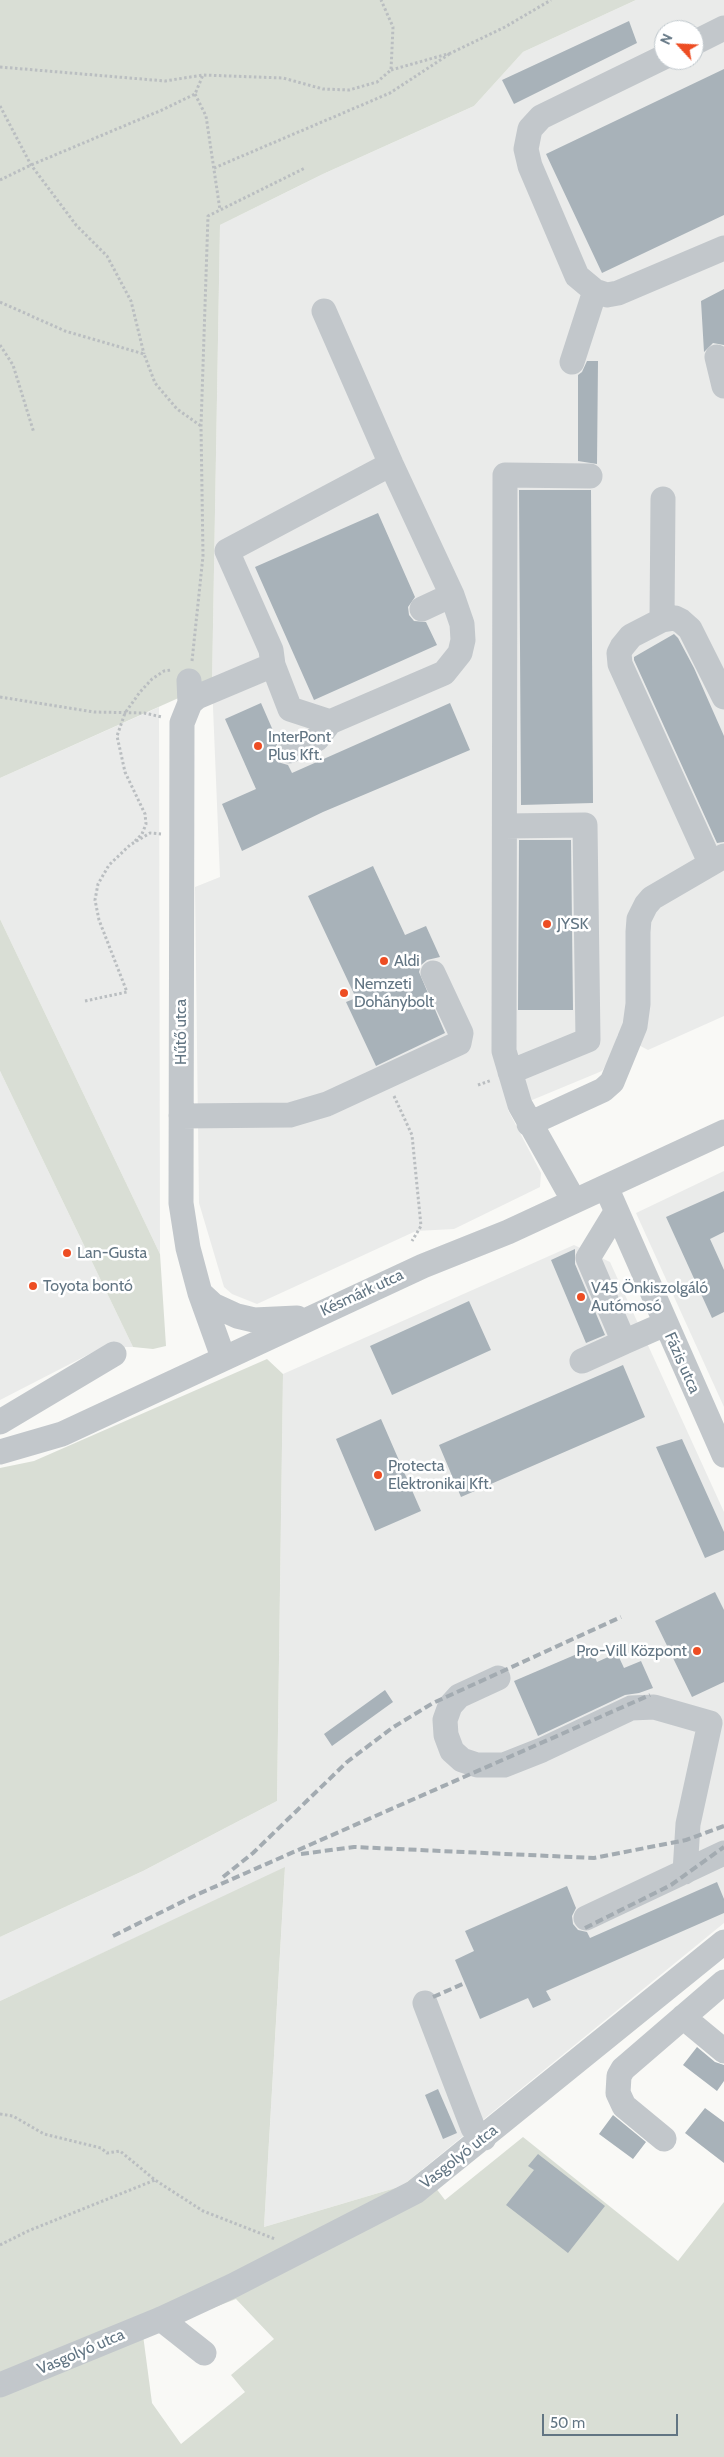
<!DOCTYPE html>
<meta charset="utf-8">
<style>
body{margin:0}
#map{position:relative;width:724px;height:2457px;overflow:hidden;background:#f9f9f6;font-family:Cabin,sans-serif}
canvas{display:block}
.north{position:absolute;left:654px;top:20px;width:50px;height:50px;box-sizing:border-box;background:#fff;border:1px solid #c0c8cd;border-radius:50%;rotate:295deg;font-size:14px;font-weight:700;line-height:20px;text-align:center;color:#627583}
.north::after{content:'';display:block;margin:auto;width:18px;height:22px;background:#ed4d23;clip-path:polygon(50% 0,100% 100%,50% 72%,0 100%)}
.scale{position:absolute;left:542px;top:2414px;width:136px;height:22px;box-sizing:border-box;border:2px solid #627583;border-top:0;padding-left:6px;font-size:15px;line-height:18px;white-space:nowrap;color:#627583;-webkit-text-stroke:4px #fff;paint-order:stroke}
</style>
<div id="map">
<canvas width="724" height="2457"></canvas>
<div class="north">N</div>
<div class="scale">50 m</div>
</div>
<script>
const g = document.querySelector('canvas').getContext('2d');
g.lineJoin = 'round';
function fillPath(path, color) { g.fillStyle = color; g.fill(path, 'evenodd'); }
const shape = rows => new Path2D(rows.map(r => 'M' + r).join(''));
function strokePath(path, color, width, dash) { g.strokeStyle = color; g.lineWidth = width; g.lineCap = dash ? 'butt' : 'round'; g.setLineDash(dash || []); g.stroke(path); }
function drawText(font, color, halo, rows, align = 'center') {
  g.font = font + ' Cabin,sans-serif'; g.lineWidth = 5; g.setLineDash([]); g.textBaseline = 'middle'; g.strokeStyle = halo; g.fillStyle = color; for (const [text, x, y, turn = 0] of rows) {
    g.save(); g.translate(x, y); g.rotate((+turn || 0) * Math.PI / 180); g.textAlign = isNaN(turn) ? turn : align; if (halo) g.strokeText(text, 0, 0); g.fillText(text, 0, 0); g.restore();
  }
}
fillPath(shape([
 [636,0,724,0,724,1016,648,1050,618,1034,610,1059,602,1071,508,1110,541,1173,540,1187,454,1229,416,1231,257,1304,232,1294,224,1287,199,1203,195,887,220,877,212,683,220,225,323,174,474,106,523,52],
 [664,30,694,30,694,60,664,60],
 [159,707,160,1254,0,919,0,778],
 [0,1071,133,1347,103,1347,0,1400],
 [724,1171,724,1407,636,1213],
 [574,1245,610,1262,724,1512,724,1923,402,2186,264,2227,285,1868,0,2001,0,1937,143,1871,277,1801,283,1374]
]), '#eaebea');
fillPath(shape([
 [0,0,636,0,523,52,474,106,323,174,220,225,212,683,0,778],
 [0,919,160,1254,166,1346,153,1349,133,1347,0,1071],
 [267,1359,283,1374,277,1801,143,1871,0,1937,0,1468,34,1461],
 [285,1867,264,2227,402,2186,422,2170,445,2200,523,2137,678,2261,724,2202,724,2457,0,2457,0,2001],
 [236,2299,274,2339,231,2375,245,2392,181,2444,152,2403,143,2335]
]), '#d9ded5');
fillPath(shape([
 [629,21,637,43,514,104,502,80],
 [724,69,724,215,602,273,546,154],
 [724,289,724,345,713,343,704,352,701,301],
 [587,361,598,361,597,464,578,461,578,375,582,372],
 [519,490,591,490,593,803,521,805],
 [378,513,415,597,408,607,409,615,414,621,426,622,437,645,314,700,255,567],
 [674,634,678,638,694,668,724,736,724,842,717,843,634,660,634,657],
 [261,703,278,742,275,749,276,757,281,763,288,765,292,773,450,703,470,750,323,812,242,851,222,804,256,789,225,719],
 [519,840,571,840,573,1010,518,1010],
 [373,866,405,935,426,926,440,957,427,960,421,965,419,972,445,1033,376,1066,346,1002,356,998,308,896],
 [724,1191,724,1232,710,1239,724,1270,724,1312,712,1318,666,1217],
 [575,1249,575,1264,605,1335,586,1343,551,1260],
 [469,1301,491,1350,392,1395,370,1346],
 [623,1365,645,1417,461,1497,439,1445],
 [381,1419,421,1511,375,1531,336,1439],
 [682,1439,724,1532,724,1550,705,1558,656,1447],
 [715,1592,724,1610,724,1682,692,1697,655,1621],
 [591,1648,597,1662,617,1653,624,1668,641,1661,653,1688,639,1693,625,1695,538,1736,514,1681],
 [385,1690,393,1702,332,1746,324,1734],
 [717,1882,724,1899,724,1913,546,1991,551,2000,533,2008,528,1998,480,2019,455,1960,474,1951,465,1931,567,1886,576,1908,572,1916,573,1924,578,1930,587,1932,590,1938],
 [697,2047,715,2062,724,2065,724,2081,717,2091,683,2065],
 [438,2089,457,2133,443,2139,425,2095],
 [705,2108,724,2122,724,2163,685,2133],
 [613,2115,646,2142,633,2159,599,2134],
 [538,2154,605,2206,568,2253,506,2205,534,2170,528,2166]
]), '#a8b2b9');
strokePath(shape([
 [0,67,165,81,203,75,283,78,323,89,349,90,377,82,391,70,393,27,381,0],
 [391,70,451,53,505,27,551,0],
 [195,94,206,116,220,210],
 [0,106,31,165,76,225,107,256,131,301,144,354],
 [214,168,390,93,451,53],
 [0,180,31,165,162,110,195,94,203,75],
 [0,302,65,331,144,354,155,383,177,409,201,426],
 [0,345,13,365,34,433],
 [192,661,203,556,201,426,208,216,305,168],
 [0,697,94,712,144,713,162,717],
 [135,841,142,834,146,824,145,814,125,772,117,736,125,713,140,692,152,679,164,671,171,670],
 [85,1001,127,992,99,920,95,900,98,884,109,865,130,845,150,833,161,834],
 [478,1085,492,1080],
 [394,1096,412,1135,421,1226,412,1241],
 [0,2114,13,2116,44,2134,101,2148,107,2153,120,2151,155,2180,203,2211,275,2239],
 [0,2245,28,2231,155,2180]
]), '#babec1', 3, [2.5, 2.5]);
strokePath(shape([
 [694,43,724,28],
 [664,57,541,117,530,129,526,149,530,166,577,276,595,291,607,295,618,293,724,248],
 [717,357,724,386],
 [572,362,595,291],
 [422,609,452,595],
 [662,620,663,499],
 [273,665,271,650,227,551,391,464],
 [189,681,190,703,182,723,181,1203,188,1248,200,1293,223,1357],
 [190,703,197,697,273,665,290,709,330,722,444,673,460,653,463,640,462,624,452,595,391,464,324,311],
 [289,751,317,739,330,722],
 [505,826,585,825,588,1040,510,1072],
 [710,862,620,664,619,653,622,647,631,636,662,620,675,618,681,621,690,629,724,697],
 [181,1116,290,1115,327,1104,459,1043,461,1033,433,973],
 [529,1124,603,1090,612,1082,635,1026,638,1004,638,932,639,919,646,905,652,898,724,856],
 [606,1187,724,1455],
 [574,1201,520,1105,504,1051,505,475,590,476],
 [616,1212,588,1258,624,1342,665,1324],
 [200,1293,213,1305,237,1316,254,1320,297,1318],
 [582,1361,624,1342],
 [0,1422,114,1354],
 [0,1452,62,1434,423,1266,508,1232,724,1132],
 [498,1678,459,1696,450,1706,445,1720,446,1735,452,1751,462,1760,477,1765,504,1765,542,1750,631,1708,654,1707,710,1723,688,1824,685,1872],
 [586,1918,724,1853],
 [425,2003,473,2128,484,2138],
 [683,2017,724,2051],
 [664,2139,624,2106,618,2093,619,2076,623,2069,724,1982],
 [161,2319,204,2353],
 [0,2385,161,2319,232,2286,415,2192,724,1942]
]), '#c2c7cb', 25);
strokePath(shape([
 [301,1854,354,1847,594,1858,686,1840,724,1826],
 [223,1877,253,1853,347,1762,392,1728,433,1703,621,1617],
 [585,1928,671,1885,724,1847],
 [113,1936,196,1895,650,1695],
 [433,1997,465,1983]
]), '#a3abb1', 4, [8, 4]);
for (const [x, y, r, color] of [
 [258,746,5,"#ed4d23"],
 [547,924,5,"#ed4d23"],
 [384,961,5,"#ed4d23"],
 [344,993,5,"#ed4d23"],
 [67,1253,5,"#ed4d23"],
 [33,1286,5,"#ed4d23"],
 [581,1297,5,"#ed4d23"],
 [378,1475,5,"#ed4d23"],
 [697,1651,5,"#ed4d23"]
]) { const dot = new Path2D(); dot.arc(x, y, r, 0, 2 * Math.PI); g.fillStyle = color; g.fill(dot); strokePath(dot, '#fff', 2); }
drawText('16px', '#627583', '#fff', [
 ["InterPont",268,737],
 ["Plus Kft.",268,755],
 ["JYSK",557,924],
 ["Aldi",394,961],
 ["Nemzeti",354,984],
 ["Dohánybolt",354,1002],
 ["Lan-Gusta",77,1253],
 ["Toyota bontó",43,1286],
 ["V45 Önkiszolgáló",591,1288],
 ["Autómosó",591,1306],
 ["Protecta",388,1466],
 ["Elektronikai Kft.",388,1484],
 ["Pro-Vill Központ",687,1651,"right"]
], 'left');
drawText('16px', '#627583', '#fff', [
 ["Hűtő utca",181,1032,-90],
 ["Késmárk utca",362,1293,-25],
 ["Fázis utca",682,1363,66],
 ["Vasgolyó utca",459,2157,-38],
 ["Vasgolyó utca",81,2352,-23]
]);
</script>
